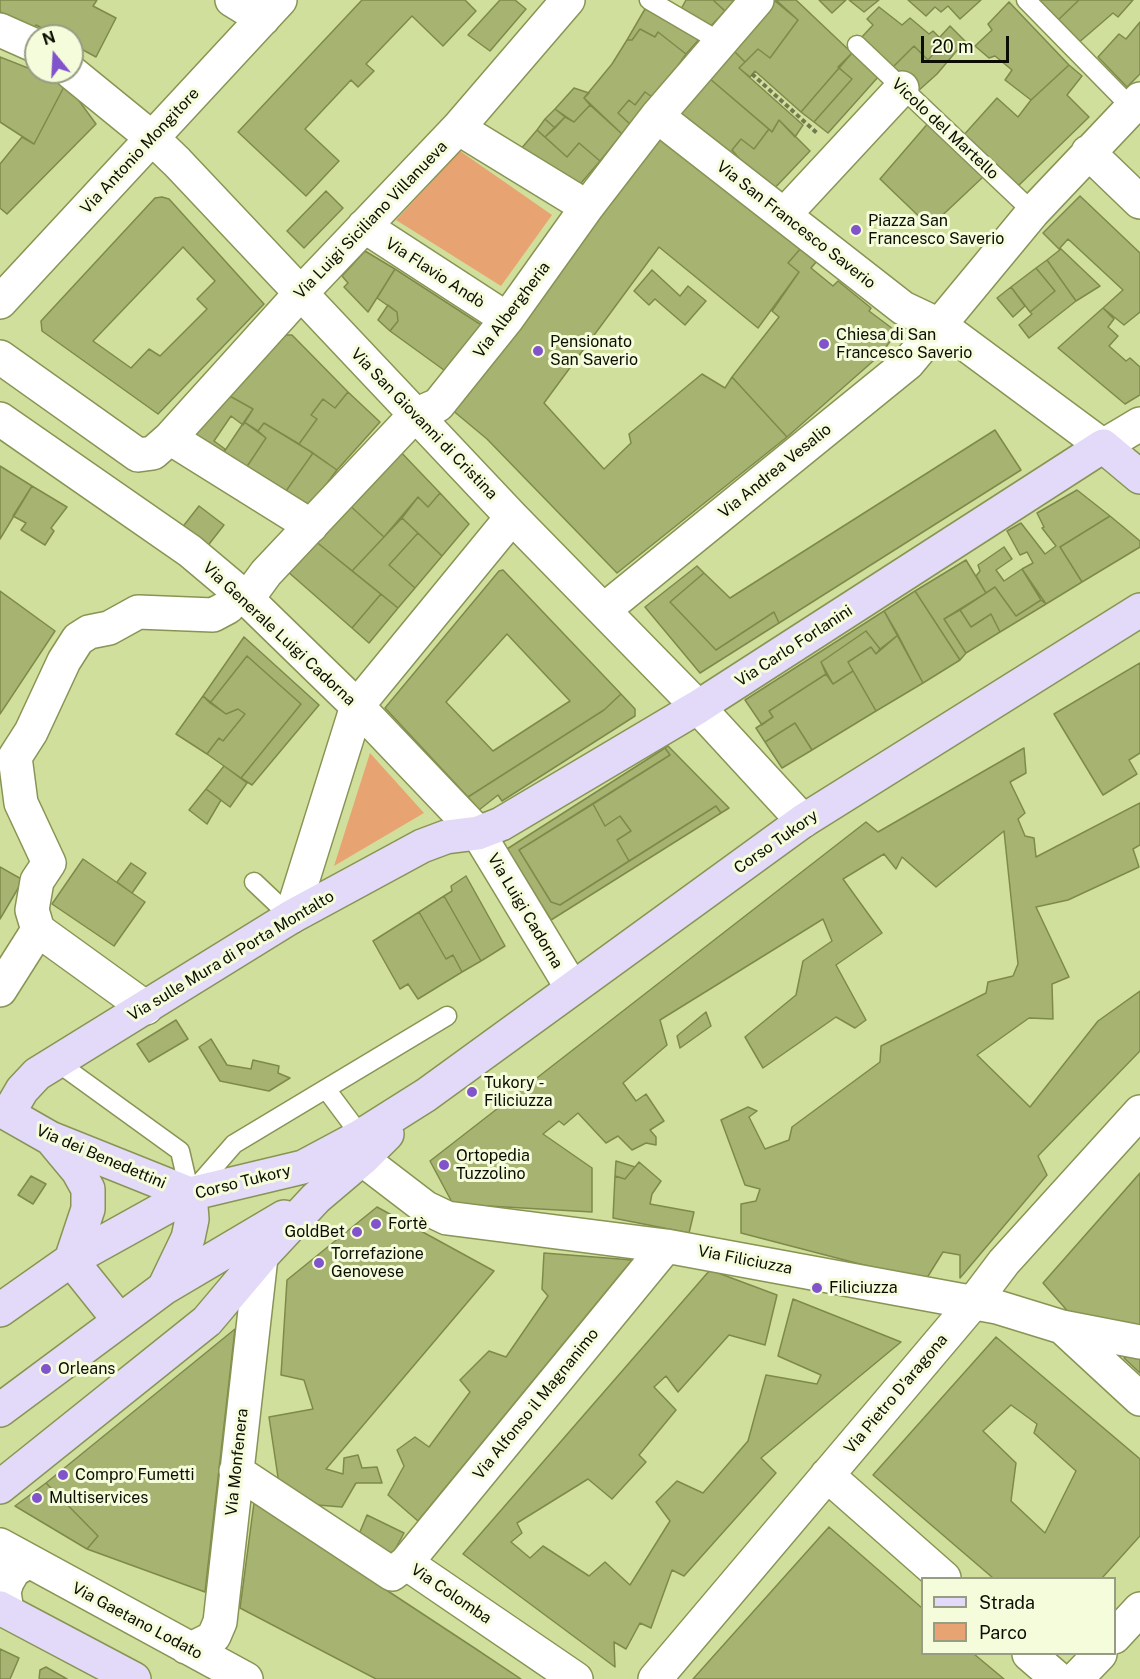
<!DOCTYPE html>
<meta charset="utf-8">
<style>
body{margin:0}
#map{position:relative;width:1140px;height:1679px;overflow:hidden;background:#d1df9c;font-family:"Public Sans",sans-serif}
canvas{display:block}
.legend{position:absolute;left:921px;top:1577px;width:195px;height:78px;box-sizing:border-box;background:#f5fcdb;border:2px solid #979d83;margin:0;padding:8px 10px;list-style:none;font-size:18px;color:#0b0e00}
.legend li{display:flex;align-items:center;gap:12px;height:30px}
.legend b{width:30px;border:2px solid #979d83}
.north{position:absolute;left:24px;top:24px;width:60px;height:60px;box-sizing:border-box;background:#f5fcdb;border:2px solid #979d83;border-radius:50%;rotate:342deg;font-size:16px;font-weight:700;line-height:24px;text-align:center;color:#0b0e00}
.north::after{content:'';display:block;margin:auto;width:21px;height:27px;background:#8154cc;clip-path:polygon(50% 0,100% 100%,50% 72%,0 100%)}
.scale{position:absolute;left:921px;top:36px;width:88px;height:27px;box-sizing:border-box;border:3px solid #0b0e00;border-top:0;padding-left:8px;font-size:18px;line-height:21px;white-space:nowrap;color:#0b0e00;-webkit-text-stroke:4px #f5fcdb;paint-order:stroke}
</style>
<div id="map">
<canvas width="1140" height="1679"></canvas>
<ul class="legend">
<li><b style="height:8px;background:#e3d9f8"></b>Strada</li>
<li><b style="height:16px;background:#e7a472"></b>Parco</li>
</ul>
<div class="north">N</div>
<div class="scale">20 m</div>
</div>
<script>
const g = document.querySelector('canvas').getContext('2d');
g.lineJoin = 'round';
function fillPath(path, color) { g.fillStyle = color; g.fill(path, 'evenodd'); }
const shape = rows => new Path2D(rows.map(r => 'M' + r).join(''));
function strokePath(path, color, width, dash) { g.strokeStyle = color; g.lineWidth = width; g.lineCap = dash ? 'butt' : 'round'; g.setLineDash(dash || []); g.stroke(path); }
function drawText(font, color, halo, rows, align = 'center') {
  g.font = font + ' "Public Sans",sans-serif'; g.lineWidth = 6; g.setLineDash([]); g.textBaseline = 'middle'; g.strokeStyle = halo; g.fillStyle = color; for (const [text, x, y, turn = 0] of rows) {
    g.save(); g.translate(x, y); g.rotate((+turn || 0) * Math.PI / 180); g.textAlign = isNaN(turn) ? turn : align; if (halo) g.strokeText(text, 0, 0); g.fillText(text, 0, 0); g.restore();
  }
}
fillPath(shape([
 [460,151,552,215,501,286,396,220],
 [370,753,424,813,334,866]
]), '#e7a472');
const building = shape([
 [0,0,97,0,93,6,116,18,96,57,72,44,72,36,57,36,36,25,34,29,0,12,0,0],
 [362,0,465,0,476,11,443,46,412,16,366,64,374,71,358,87,351,80,305,129,339,161,306,196,238,132,362,0],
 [500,0,515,0,526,9,490,51,468,35,500,0],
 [686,0,713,0,725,11,710,27,680,11,686,0],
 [713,0,735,0,725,11,713,0],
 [776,0,796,0,852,53,801,112,755,71,750,77,739,68,758,49,770,58,798,20,776,0],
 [819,0,846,0,832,13,819,0],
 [849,0,879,0,864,12,849,0],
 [908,0,981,0,960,19,948,6,941,12,935,7,926,16,908,0],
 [1034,0,1079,0,1056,22,1034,0],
 [1079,0,1133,0,1118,17,1113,13,1077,44,1056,22,1079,0],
 [775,1,798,20,770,58,758,49,745,62,732,49,775,1],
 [1009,2,1069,65,1031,100,1005,80,1012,70,995,56,989,58,975,46,992,30,988,24,1009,2],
 [879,7,902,25,910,18,929,34,933,31,944,42,928,60,914,46,893,67,861,38,873,25,867,19,879,7],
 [645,9,703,35,686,54,658,32,655,37,640,29,632,40,627,40,645,9],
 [1140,22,1140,74,1127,87,1098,57,1119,34,1126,39,1140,22],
 [950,26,965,41,937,74,918,91,893,67,914,46,928,60,944,42,939,38,950,26],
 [640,29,655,37,658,32,686,54,655,99,645,92,635,105,629,100,618,113,631,125,622,134,584,98,612,64,627,40,632,40,640,29],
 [732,49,745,62,739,68,803,125,795,137,779,120,772,132,709,78,732,49],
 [852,53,879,76,828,133,814,122,852,79,838,67,852,53],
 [0,57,66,83,34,144,0,122,0,57],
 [1069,65,1082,76,1067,95,1089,117,1016,188,962,137,997,98,1018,117,1031,100,1069,65],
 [839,68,852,79,814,122,801,112,839,68],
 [709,78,769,129,754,149,741,139,732,150,739,159,677,118,709,78],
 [66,83,96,124,7,214,0,208,0,164,22,137,34,144,66,83],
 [574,88,589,93,584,98,590,105,574,122,555,109,574,88],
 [645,92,655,99,631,125,618,113,629,100,635,105,645,92],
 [590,105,622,134,600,161,579,143,567,157,545,137,565,117,574,122,590,105],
 [555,109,565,117,555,128,545,119,555,109],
 [545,119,555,128,545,137,537,130,545,119],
 [779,120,810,151,769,194,732,150,741,139,754,149,769,129,772,132,779,120],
 [930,121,983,177,930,227,880,179,930,121],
 [659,129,801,248,788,263,799,272,758,328,659,247,544,403,604,469,631,443,629,434,702,374,725,388,732,377,787,437,617,573,487,439,451,409,659,129],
 [537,130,567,157,579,143,600,161,576,189,520,150,537,130],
 [326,191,343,208,304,248,287,231,326,191],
 [1080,196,1140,253,1140,312,1124,325,1103,308,1123,290,1068,239,1059,249,1043,233,1080,196],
 [162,197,169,199,264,304,158,414,42,331,41,321,155,198,162,197],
 [183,247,215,281,197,299,207,309,160,356,149,349,131,368,93,341,183,247],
 [801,248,817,261,811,268,833,286,838,281,871,308,869,311,897,332,880,355,787,437,732,377,779,317,772,311,799,272,788,263,801,248],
 [1061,249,1100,286,1076,301,1047,260,1061,249],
 [365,251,395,269,368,312,344,287,348,283,342,276,365,251],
 [1047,260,1076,301,1029,338,1019,325,1032,314,1030,312,1055,291,1036,268,1047,260],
 [1036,268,1055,291,1030,312,1011,287,1036,268],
 [395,269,486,328,448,373,390,331,398,321,397,312,377,298,395,269],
 [652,270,680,296,688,286,706,301,685,325,655,299,649,305,634,291,652,270],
 [1011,287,1025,306,1013,317,997,298,1011,287],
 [388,305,397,312,398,321,390,331,378,320,388,305],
 [1103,308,1114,319,1108,327,1118,336,1109,346,1126,361,1130,358,1140,367,1140,395,1125,404,1058,348,1103,308],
 [286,335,292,335,348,392,335,408,323,399,311,415,317,419,299,444,264,423,258,431,244,422,253,409,228,395,286,335],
 [348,392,380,422,337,470,299,444,317,419,311,415,323,399,335,408,348,392],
 [228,395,253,409,243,425,231,416,214,441,225,449,222,455,189,433,228,395],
 [244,422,266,438,246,468,222,455,244,422],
 [264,423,313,453,286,491,246,468,266,438,258,431,264,423],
 [995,430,1021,470,779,623,774,612,716,650,670,602,704,573,730,598,995,430],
 [395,446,440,493,428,507,418,497,384,537,346,502,395,446],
 [313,453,337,470,310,506,286,491,313,453],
 [0,466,32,486,0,539,0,466],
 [32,486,67,507,51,528,54,531,45,545,21,530,26,523,13,516,32,486],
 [1077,490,1110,516,1060,547,1082,582,1046,604,1022,569,1033,563,1027,552,1020,555,1007,531,1021,523,1045,554,1056,546,1042,528,1044,527,1037,513,1077,490],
 [440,493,469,524,442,556,402,518,418,497,428,507,440,493],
 [346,502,384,537,352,571,314,540,346,502],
 [199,506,224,525,206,548,181,529,199,506],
 [1110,516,1140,541,1140,547,1082,582,1060,547,1110,516],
 [402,518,418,533,389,565,415,588,398,608,352,571,402,518],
 [418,533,442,556,415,588,389,565,418,533],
 [314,540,381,594,352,628,287,571,314,540],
 [1004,547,1012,559,996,570,1004,581,1022,569,1041,600,1016,616,995,587,986,593,976,576,980,571,978,565,1004,547],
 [966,560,986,593,944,619,966,653,960,660,915,591,966,560],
 [697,566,704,573,670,602,716,650,774,612,779,623,700,673,645,607,697,566],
 [503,570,621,694,604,710,468,797,385,708,499,571,503,570],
 [507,634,570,701,493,751,446,702,507,634],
 [995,587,1016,616,1041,600,1046,604,1000,632,991,614,971,627,960,610,995,587],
 [0,591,55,631,0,714,0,591],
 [915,591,960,660,923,683,884,611,915,591],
 [381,594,398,608,369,643,352,628,381,594],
 [960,610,971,627,991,614,1000,632,966,653,944,619,960,610],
 [884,611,898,635,880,649,866,631,821,662,826,674,769,711,773,717,762,725,745,700,884,611],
 [866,631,880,649,876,654,871,647,848,662,853,671,833,684,821,662,866,631],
 [898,635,923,683,876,711,848,662,871,647,876,654,898,635],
 [244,637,319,705,252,785,241,778,301,704,247,656,210,703,203,696,244,637],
 [247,656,301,704,241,778,207,754,219,738,223,741,245,714,238,709,226,714,210,703,247,656],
 [1140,663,1140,753,1129,760,1137,774,1103,795,1054,714,1140,663],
 [853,671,876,711,812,750,795,723,765,742,756,728,773,717,769,711,826,674,833,684,853,671],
 [621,694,635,709,635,716,502,801,498,795,479,810,468,797,604,710,621,694],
 [203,696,226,714,238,709,245,714,223,741,219,738,207,754,176,734,203,696],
 [795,723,812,750,782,768,765,742,795,723],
 [668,746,729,808,721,813,716,806,629,861,617,840,631,831,620,816,605,826,593,804,670,755,665,748,668,746],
 [665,748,670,755,519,850,551,902,560,905,716,806,721,813,551,920,507,849,665,748],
 [1024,748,1026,773,1010,782,1025,813,1018,819,1025,836,1034,838,1036,857,1140,803,1140,845,1133,849,1139,867,1068,900,1036,907,1069,977,1052,984,1053,1019,1029,1018,977,1055,1030,1107,1098,1021,1140,991,1140,1051,1038,1156,1047,1175,960,1278,960,1255,943,1252,925,1281,741,1233,741,1204,756,1201,760,1189,745,1185,721,1120,748,1107,757,1111,749,1117,765,1149,789,1140,792,1127,880,1062,881,1046,986,993,988,982,1013,976,1018,964,1004,831,936,887,902,857,896,869,884,854,843,879,882,933,836,965,866,1020,855,1028,836,1017,763,1068,745,1037,796,995,803,961,832,941,823,919,660,1020,667,1045,623,1083,636,1101,646,1094,664,1121,650,1130,656,1137,656,1145,646,1143,632,1150,618,1136,606,1143,578,1113,564,1125,559,1121,543,1134,592,1168,592,1212,453,1204,430,1161,866,822,878,832,1024,748],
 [224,766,247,783,230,807,206,789,224,766],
 [206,789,221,800,207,824,189,810,206,789],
 [593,804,605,826,620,816,631,831,617,840,629,861,560,905,551,902,519,850,593,804],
 [83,859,145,902,114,946,52,904,83,859],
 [131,863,146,873,132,893,117,882,131,863],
 [0,867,23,880,0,919,0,867],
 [466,876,505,946,481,961,444,896,452,891,451,886,466,876],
 [444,896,481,961,462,972,453,955,446,959,419,912,444,896],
 [419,912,446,959,453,955,462,972,418,999,408,984,400,989,373,941,419,912],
 [706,1012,711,1026,680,1048,677,1036,706,1012],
 [176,1020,188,1039,149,1062,137,1044,176,1020],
 [211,1039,227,1065,251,1069,253,1060,279,1066,278,1073,290,1078,269,1091,220,1081,199,1047,211,1039],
 [616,1161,635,1167,625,1179,615,1176,616,1161],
 [639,1162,661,1181,652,1194,650,1204,694,1212,689,1233,613,1218,615,1176,625,1179,639,1162],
 [1140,1173,1140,1331,1078,1323,1043,1283,1140,1173],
 [31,1176,46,1184,33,1204,18,1195,31,1176],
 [377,1207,494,1271,326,1469,343,1474,344,1458,358,1455,362,1468,377,1467,382,1483,356,1483,342,1507,305,1504,279,1484,269,1417,313,1409,304,1380,281,1375,287,1280,377,1207],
 [544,1253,632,1260,418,1521,388,1495,404,1466,397,1450,415,1437,429,1447,470,1392,460,1380,489,1351,506,1357,548,1296,542,1289,544,1253],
 [710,1270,777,1295,765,1345,729,1335,678,1392,666,1376,654,1387,676,1410,639,1455,646,1462,612,1499,588,1479,517,1523,522,1533,511,1542,530,1558,543,1546,589,1576,605,1562,630,1585,670,1521,656,1502,677,1481,703,1493,748,1441,766,1375,817,1384,821,1375,778,1356,793,1299,901,1342,761,1458,776,1473,684,1576,672,1570,651,1628,640,1623,626,1649,614,1642,615,1667,463,1554,710,1270],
 [235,1329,205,1592,87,1549,98,1536,46,1483,235,1329],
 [996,1337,1140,1459,1140,1536,1102,1578,993,1578,873,1475,996,1337],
 [1011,1405,1037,1424,1034,1433,1076,1471,1045,1533,1011,1501,1016,1463,983,1431,1011,1405],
 [1135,1351,1140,1352,1140,1373,1124,1358,1135,1351],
 [46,1483,98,1536,87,1549,15,1506,46,1483],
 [254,1503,476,1649,521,1679,376,1679,240,1608,254,1503],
 [367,1515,404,1533,391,1557,357,1539,367,1515],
 [829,1527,922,1608,922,1654,974,1654,1004,1679,693,1679,829,1527],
 [0,1649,19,1658,10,1679,0,1679,0,1649],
 [46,1667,67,1679,39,1679,40,1670,46,1667]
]);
fillPath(building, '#a6b371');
strokePath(building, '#7e8a4a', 1.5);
const lane = shape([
 [649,0,719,41],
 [1026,0,1131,107],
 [857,45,1033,212],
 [254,882,291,917],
 [57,1062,180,1151,190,1194],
 [326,1089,361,1136],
 [193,1191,234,1144,447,1016]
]);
const street = shape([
 [232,0,263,19],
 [0,30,36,46],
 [71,72,152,138,177,162,512,517,698,707,803,821],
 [657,116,903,308,941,326,1103,446,1140,424],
 [458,128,587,207],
 [1088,152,1140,202],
 [784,215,902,88],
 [364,226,507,319],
 [0,302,280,0],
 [0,357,138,455,153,453,170,438,311,526],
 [0,419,190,551,247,599,357,706,478,833,572,988],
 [170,438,300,294,458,128,568,0],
 [247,599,266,573,415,415,438,405,507,319,587,207,657,116,757,0],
 [604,610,908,363,1033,212,1140,99],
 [291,917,357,706,512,517],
 [38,930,32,910,37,881,49,863,21,803,15,757,31,732,64,661,78,639,89,632,109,628,138,612,213,615,228,607,238,592],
 [0,990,38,930,146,1008],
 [362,1159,426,1208,447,1218,666,1246,997,1307,1062,1327,1140,1342],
 [1062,1327,1140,1399],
 [236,1471,392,1574,406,1563,666,1246],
 [827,1475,944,1578],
 [0,1545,246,1679],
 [406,1563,576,1679],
 [7,1611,4,1592,7,1582,14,1570,28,1562],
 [1114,1637,1140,1609],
 [186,1647,195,1647,209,1640,214,1636,220,1622,261,1257],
 [1029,1654,1058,1679],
 [655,1679,973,1303,1004,1262,1140,1112],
 [1076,1679,1100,1654]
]);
const secondary = shape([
 [53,1141,78,1171,88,1189,88,1209,71,1260],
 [190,1194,50,1138,8,1114,22,1090,37,1074,291,917,422,846,446,837,478,833,501,824,698,707,1103,446,1140,477],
 [71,1260,119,1320],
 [164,1288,188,1238,192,1219,190,1194],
 [0,1310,71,1260,190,1194,303,1167,361,1136,426,1095,803,821,1140,610],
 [0,1410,164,1288,284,1217],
 [0,1487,207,1321,261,1257,316,1198,362,1159,387,1134],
 [0,1608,134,1679]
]);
strokePath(lane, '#889454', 21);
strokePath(street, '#889454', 36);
strokePath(secondary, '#889454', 36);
strokePath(shape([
 [752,74,818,134]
]), '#717950', 4, [4.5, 3]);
strokePath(lane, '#fff', 18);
strokePath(street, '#fff', 33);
strokePath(secondary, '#e3d9f8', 33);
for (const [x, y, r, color] of [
 [856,230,6,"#8154cc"],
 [824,344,6,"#8154cc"],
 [538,351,6,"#8154cc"],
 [472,1092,6,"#8154cc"],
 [444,1165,6,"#8154cc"],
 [376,1224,6,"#8154cc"],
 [357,1232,6,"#8154cc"],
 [319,1263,6,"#8154cc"],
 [817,1288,6,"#8154cc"],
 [46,1369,6,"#8154cc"],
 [63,1475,6,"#8154cc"],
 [37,1498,6,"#8154cc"]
]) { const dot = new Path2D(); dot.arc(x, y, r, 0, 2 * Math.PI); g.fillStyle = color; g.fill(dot); strokePath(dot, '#f5fcdb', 2); }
drawText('16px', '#0b0e00', '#f5fcdb', [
 ["Vicolo del Martello",945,129,43],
 ["Via Antonio Mongitore",140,151,-47],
 ["Via Luigi Siciliano Villanueva",371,220,-46],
 ["Via San Francesco Saverio",796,225,38],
 ["Via Flavio Andò",435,273,33],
 ["Via Albergheria",512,310,-53],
 ["Via San Giovanni di Cristina",424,424,46],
 ["Via Andrea Vesalio",775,471,-39],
 ["Via Generale Luigi Cadorna",279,634,43],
 ["Via Carlo Forlanini",794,646,-33],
 ["Corso Tukory",776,842,-35],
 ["Via Luigi Cadorna",525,911,59],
 ["Via sulle Mura di Porta Montalto",231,956,-31],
 ["Via dei Benedettini",101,1157,23],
 ["Corso Tukory",243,1182,-14],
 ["Via Filiciuzza",745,1260,11],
 ["Via Pietro D'aragona",896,1394,-50],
 ["Via Alfonso il Magnanimo",536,1404,-51],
 ["Via Monfenera",237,1462,-84],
 ["Via Colomba",451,1594,34],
 ["Via Gaetano Lodato",137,1621,28]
]);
drawText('16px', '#0b0e00', '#f5fcdb', [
 ["Piazza San",868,221],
 ["Francesco Saverio",868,239],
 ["Chiesa di San",836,335],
 ["Francesco Saverio",836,353],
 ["Pensionato",550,342],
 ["San Saverio",550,360],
 ["Tukory -",484,1083],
 ["Filiciuzza",484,1101],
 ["Ortopedia",456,1156],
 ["Tuzzolino",456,1174],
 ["Fortè",388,1224],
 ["GoldBet",345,1232,"right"],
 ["Torrefazione",331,1254],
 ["Genovese",331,1272],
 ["Filiciuzza",829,1288],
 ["Orleans",58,1369],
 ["Compro Fumetti",75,1475],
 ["Multiservices",49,1498]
], 'left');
</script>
